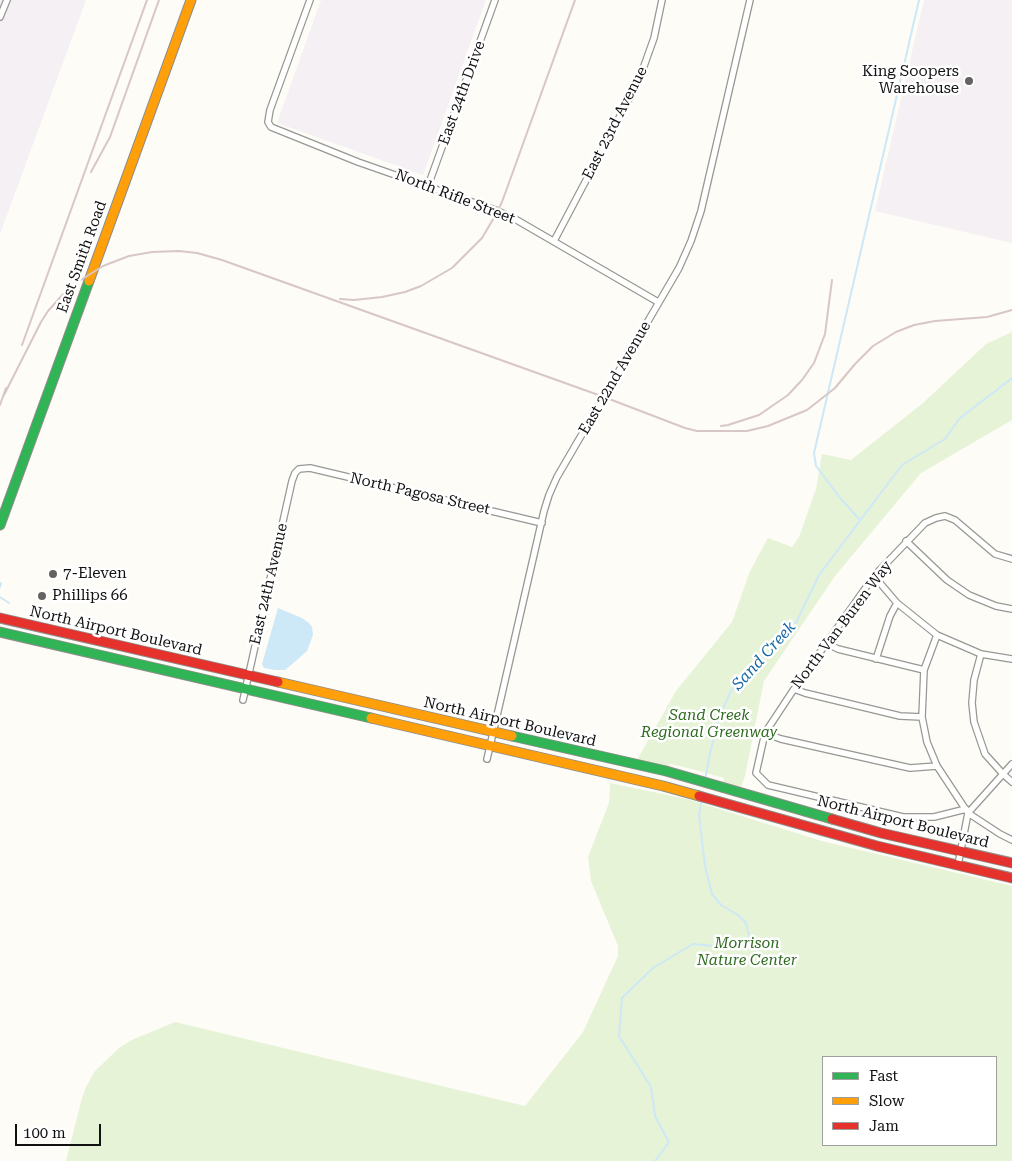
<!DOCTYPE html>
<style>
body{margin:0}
#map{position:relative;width:1012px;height:1161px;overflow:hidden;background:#fdfcf7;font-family:"Roboto Serif",serif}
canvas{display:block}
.legend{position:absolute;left:822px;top:1056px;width:175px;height:90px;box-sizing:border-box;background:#fff;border:1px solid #a0a0a0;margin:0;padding:6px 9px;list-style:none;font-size:15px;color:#111}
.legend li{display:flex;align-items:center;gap:10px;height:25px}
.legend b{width:25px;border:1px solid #a0a0a0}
.scale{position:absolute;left:15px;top:1124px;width:86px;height:22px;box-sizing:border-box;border:2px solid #111;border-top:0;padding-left:6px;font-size:15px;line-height:18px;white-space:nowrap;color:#111;-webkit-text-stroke:4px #fff;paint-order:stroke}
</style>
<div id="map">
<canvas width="1012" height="1161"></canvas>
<ul class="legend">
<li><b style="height:6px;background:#30b455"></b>Fast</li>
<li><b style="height:6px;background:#ff9f0a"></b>Slow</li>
<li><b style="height:6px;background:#e5322d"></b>Jam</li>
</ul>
<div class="scale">100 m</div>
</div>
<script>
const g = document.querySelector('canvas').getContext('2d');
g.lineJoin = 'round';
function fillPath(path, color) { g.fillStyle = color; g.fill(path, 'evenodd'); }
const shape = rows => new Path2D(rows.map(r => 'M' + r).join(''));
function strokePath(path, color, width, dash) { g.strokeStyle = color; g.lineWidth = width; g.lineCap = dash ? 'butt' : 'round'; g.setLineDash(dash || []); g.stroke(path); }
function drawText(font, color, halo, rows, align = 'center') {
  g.font = font + ' "Roboto Serif",serif'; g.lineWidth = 5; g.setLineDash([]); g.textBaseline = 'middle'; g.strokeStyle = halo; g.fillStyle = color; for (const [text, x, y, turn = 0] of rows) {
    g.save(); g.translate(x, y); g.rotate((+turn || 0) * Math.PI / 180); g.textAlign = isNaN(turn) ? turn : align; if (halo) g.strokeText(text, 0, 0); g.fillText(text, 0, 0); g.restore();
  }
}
fillPath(shape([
 [0,0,86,0,0,234],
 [321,0,486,0,423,175,277,123],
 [924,0,1012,0,1012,243,875,211]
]), '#f5f0f3');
fillPath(shape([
 [1012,332,1012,420,921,473,835,576,764,681,745,776,741,787,723,782,724,778,695,770,672,764,669,764,669,767,637,760,676,691,732,622,750,571,768,538,792,547,799,537,816,489,822,454,851,460,923,403,986,344],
 [610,783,687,799,822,841,1012,886,1012,1161,66,1161,82,1098,86,1087,95,1071,119,1048,132,1040,175,1022,525,1106,583,1032,618,956,618,946,591,881,588,857,609,803],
 [996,1057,996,1145,823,1145,823,1057]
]), '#e7f3d7');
fillPath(shape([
 [278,608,302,618,309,623,312,627,313,635,307,651,291,665,285,670,275,670,264,668,262,664]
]), '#cde8f7');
strokePath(shape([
 [860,520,841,499,816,466,814,453,919,0],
 [0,587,1,583],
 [0,597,9,603],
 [705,780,710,753,721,713,731,691,794,627,819,575,902,465,945,439,959,419,1012,378],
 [655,1161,669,1142,655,1116,651,1087,619,1036,622,998,653,968,693,944,723,947,747,944,750,940,746,923,738,915,721,905,712,894,705,866,699,815,701,802]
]), '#cde8f7', 2);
const street = shape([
 [310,0,270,110,268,122,271,127,358,162,498,211,515,219,658,302],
 [0,17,7,0],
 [428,186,495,0],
 [554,241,639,80,654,38,662,0],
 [906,541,947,580,969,595,996,606,1012,609],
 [874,576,897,603,937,635,981,654,1012,659],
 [937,635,924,670,922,717,927,742,937,766,968,813,1000,834,1012,840],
 [826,643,838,649,924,670],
 [981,654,974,680,972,703,974,722,985,754,1003,774,1012,782],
 [876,659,890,616,897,603],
 [794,689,805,693,900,716,922,717],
 [243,700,292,481,295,473,299,469,310,468,542,523],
 [765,733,781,739,910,768,937,766],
 [487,759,544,511,549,495,557,477,679,268,691,241,701,211,750,0],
 [966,809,934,817,903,817,768,785,756,773,765,733,794,689,874,576,925,523,936,518,945,516,955,520,995,554,1012,559],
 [958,865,968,813,1012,764]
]);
const fast = shape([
 [0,525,89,281],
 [0,632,371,718],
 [512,736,666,771,832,819]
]);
const slow = shape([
 [89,281,191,0],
 [278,682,512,736],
 [371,718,663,786,699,796]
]);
const jam = shape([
 [0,618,278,682],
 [699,796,877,846,1012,878],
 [832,819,881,833,1012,863]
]);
strokePath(street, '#979795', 8);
strokePath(fast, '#8e8d8b', 11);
strokePath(slow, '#8e8d8b', 11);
strokePath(jam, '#8e8d8b', 11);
strokePath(street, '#fffffe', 5.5);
strokePath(fast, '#30b455', 9);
strokePath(slow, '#ff9f0a', 9);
strokePath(jam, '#e5322d', 9);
strokePath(shape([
 [91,172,110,137,159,0],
 [340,299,354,300,382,297,405,292,421,286,452,268,482,238,495,216,502,202,575,0],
 [22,345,147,0],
 [4,395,41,322,48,311,65,292,76,283,103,266,129,256,152,252,179,251,197,253,222,260,604,397,685,428,697,431,747,431,768,426,807,410,835,388,855,364,873,346,896,332,914,325,935,321,987,317,1012,310],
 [0,405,6,388],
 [721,426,728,425,759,415,788,395,802,380,814,363,825,334,832,280]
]), '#d9c6c7', 2);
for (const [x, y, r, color] of [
 [969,81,5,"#646362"],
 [53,574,5,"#646362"],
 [42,596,5,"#646362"]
]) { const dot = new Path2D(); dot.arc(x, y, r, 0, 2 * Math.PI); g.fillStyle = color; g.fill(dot); strokePath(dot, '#fff', 2); }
drawText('15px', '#111', '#fff', [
 ["King Soopers",959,72,"right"],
 ["Warehouse",959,89,"right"],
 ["7-Eleven",63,574],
 ["Phillips 66",52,596]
], 'left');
drawText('15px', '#111', '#fff', [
 ["East 24th Drive",462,93,-70],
 ["East 23rd Avenue",615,123,-63],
 ["North Rifle Street",455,197,21],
 ["East Smith Road",82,257,-70],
 ["East 22nd Avenue",615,378,-60],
 ["North Pagosa Street",420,494,13],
 ["East 24th Avenue",269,584,-77],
 ["North Van Buren Way",842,625,-53],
 ["North Airport Boulevard",116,631,13],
 ["North Airport Boulevard",510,722,13],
 ["North Airport Boulevard",903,822,14]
]);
drawText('italic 15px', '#2f6b1f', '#fff', [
 ["Sand Creek",709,716],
 ["Regional Greenway",709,733],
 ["Morrison",747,944],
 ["Nature Center",747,961]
]);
drawText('italic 16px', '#1768a6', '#fff', [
 ["Sand Creek",764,656,-48]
]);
</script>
